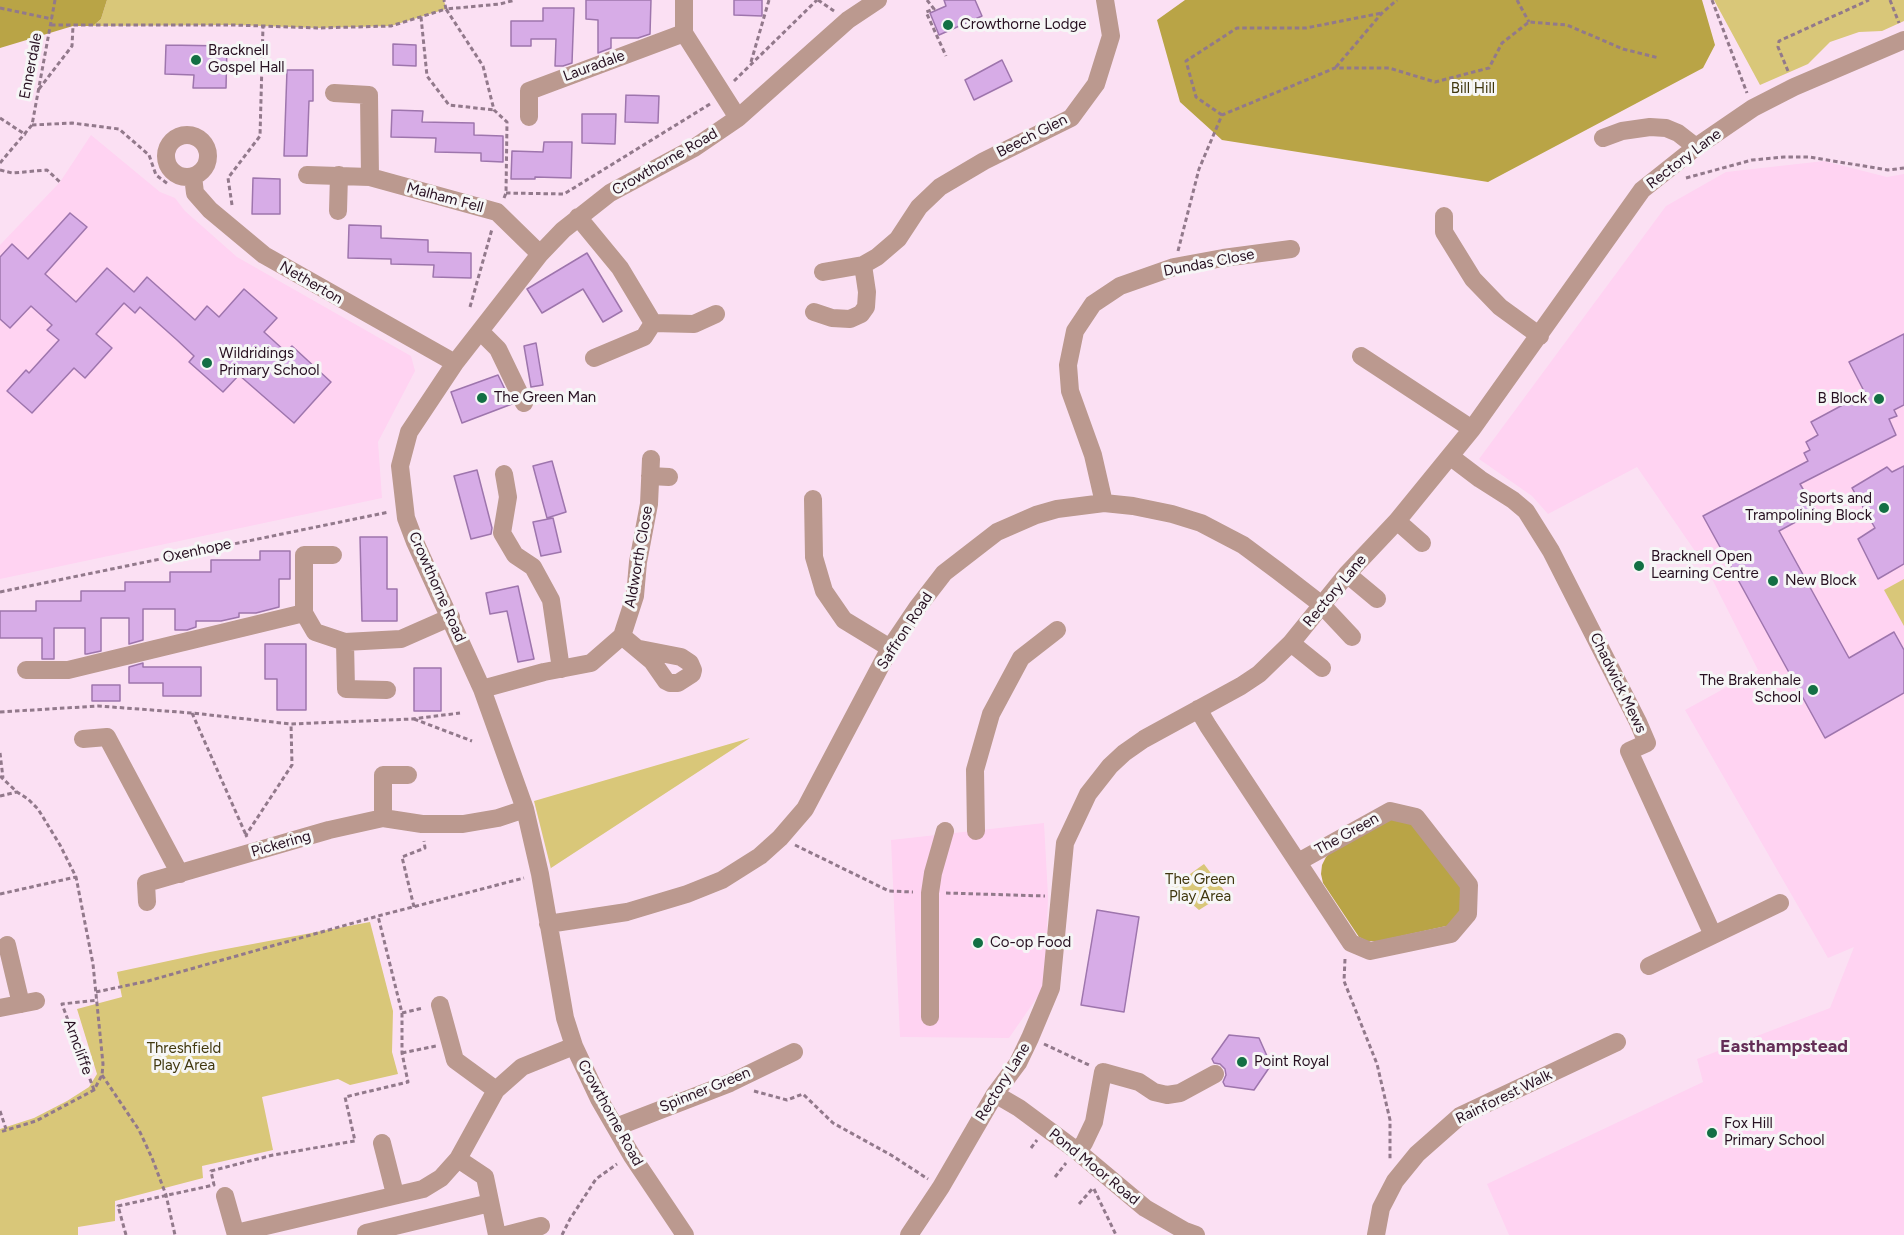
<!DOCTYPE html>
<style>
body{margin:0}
canvas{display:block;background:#fbe0f3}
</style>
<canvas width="1904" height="1235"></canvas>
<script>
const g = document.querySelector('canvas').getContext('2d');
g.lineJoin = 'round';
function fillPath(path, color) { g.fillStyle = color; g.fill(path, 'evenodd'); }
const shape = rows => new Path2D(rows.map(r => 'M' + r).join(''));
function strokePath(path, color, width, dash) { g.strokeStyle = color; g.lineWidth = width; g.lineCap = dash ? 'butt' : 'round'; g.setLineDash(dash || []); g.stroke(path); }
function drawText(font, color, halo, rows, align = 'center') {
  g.font = font + ' Figtree,sans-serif'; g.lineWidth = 6; g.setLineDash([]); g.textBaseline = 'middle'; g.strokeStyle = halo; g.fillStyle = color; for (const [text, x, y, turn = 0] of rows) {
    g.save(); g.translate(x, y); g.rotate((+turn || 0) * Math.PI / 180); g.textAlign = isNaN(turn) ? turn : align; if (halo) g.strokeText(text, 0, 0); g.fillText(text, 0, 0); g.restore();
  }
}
fillPath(shape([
 [91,135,160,192,175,198,185,211,237,257,411,356,415,371,378,442,382,498,0,579,0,245,60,182],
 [1824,161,1887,177,1904,174,1904,1235,1509,1235,1487,1184,1703,1082,1697,1059,1830,1008,1854,947,1828,958,1685,710,1758,670,1706,567,1637,467,1548,514,1532,496,1479,459,1666,206,1726,172],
 [1044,823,1048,896,1045,986,1009,1038,900,1037,891,840]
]), '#ffd3f2');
fillPath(shape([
 [107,0,444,0,446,9,391,26,317,28,235,25,93,26,101,19],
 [1714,0,1904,0,1904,21,1882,31,1859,32,1830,42,1808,64,1760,85],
 [1904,579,1904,626,1884,590],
 [750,738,551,868,551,869,534,801],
 [1204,864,1226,893,1199,910,1172,887],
 [370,922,393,1011,392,1052,398,1074,350,1085,338,1079,262,1097,273,1150,202,1166,203,1178,115,1201,115,1221,78,1227,78,1235,0,1235,0,1129,34,1118,67,1101,89,1087,97,1074,77,1009,122,997,117,972,210,952]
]), '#d9c779');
fillPath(shape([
 [0,0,107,0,101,19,93,26,73,26,0,48],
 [1185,0,1702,0,1715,45,1703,68,1488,182,1222,140,1180,102,1157,20],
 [1409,817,1462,881,1465,911,1451,925,1378,941,1367,941,1359,937,1323,883,1321,874,1322,865,1326,857,1335,848,1382,819]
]), '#b9a446');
const building = shape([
 [586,0,651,0,650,34,638,38,611,38,611,48,598,53,598,20,586,19,586,0],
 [734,0,762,0,762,16,734,15,734,0],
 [944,0,975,0,982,16,939,35,930,13,946,6,944,0],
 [543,8,574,8,572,63,563,66,555,66,556,39,531,39,531,46,511,46,511,21,543,21,543,8],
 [393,44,416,45,416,66,393,65,393,44],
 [166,45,227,46,226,88,193,88,194,75,165,74,166,45],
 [1002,60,1012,81,974,100,965,80,1002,60],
 [287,70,313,70,313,101,309,101,307,156,284,156,287,70],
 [626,95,659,96,658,123,625,122,626,95],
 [392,110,423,111,422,122,474,123,474,135,503,136,503,162,481,161,481,153,435,152,436,138,391,137,392,110],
 [582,114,616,114,615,144,582,143,582,114],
 [544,142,572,142,571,178,535,177,535,179,511,179,512,151,543,152,544,142],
 [253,178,280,179,280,214,252,214,253,178],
 [70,213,87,227,45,274,76,302,107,268,134,292,147,277,195,320,207,306,219,317,244,289,277,318,264,332,286,352,292,346,331,382,294,423,239,375,223,392,189,362,194,356,177,340,140,307,135,313,124,303,96,334,112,348,85,378,74,368,32,413,7,391,26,370,29,373,59,340,47,330,52,325,31,306,10,328,0,319,0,257,12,244,28,259,70,213],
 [349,225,381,226,381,238,428,240,428,252,471,253,471,278,433,277,434,265,391,264,391,259,348,258,349,225],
 [587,253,622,311,603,322,583,289,542,313,527,289,587,253],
 [1904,334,1904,405,1894,410,1897,416,1889,419,1896,435,1800,484,1816,511,1779,531,1849,658,1894,632,1904,650,1904,693,1825,738,1703,516,1808,461,1804,453,1810,450,1806,442,1818,435,1811,422,1865,393,1849,362,1904,334],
 [536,343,543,385,531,387,524,346,536,343],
 [498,375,512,404,462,423,451,392,498,375],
 [552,461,566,512,547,518,533,466,552,461],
 [1904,466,1904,564,1878,579,1858,539,1875,528,1852,488,1887,467,1892,472,1904,466],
 [477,470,492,528,491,534,471,539,454,476,477,470],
 [553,518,561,552,541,556,533,522,553,518],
 [360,537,387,537,387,589,397,589,397,621,362,621,360,537],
 [260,551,290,551,290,579,279,579,279,607,256,613,239,613,239,617,221,621,196,621,196,627,187,630,175,630,175,609,143,609,143,640,129,644,129,618,101,618,101,651,87,654,85,654,85,628,54,628,54,659,42,659,42,638,0,638,0,611,36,611,36,601,81,601,81,591,125,591,125,582,170,582,170,572,211,572,211,560,260,560,260,551],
 [518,586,534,659,518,662,507,611,490,614,486,593,518,586],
 [265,644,306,644,306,710,277,710,277,679,265,679,265,644],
 [143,663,143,667,201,667,201,696,163,696,163,683,129,683,129,667,143,663],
 [414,668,441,668,441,711,414,711,414,668],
 [92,685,120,685,120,701,92,701,92,685],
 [1097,910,1139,917,1124,1012,1081,1005,1097,910],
 [1229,1035,1259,1038,1271,1065,1254,1090,1225,1086,1223,1082,1226,1075,1225,1069,1220,1064,1214,1063,1212,1059,1229,1035]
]);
fillPath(building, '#d7ace7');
strokePath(building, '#9e75ad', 1.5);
strokePath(shape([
 [818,0,834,11],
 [927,0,934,9,926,12,946,56],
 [1517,0,1529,22],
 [1712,0,1747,93],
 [1890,0,1899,23],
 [0,8,52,19],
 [421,17,427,76,449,105,494,110],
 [51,25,235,25,317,28,391,26,446,9,444,0],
 [751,62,769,0],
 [1336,67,1382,13,1397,0],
 [1788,71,1778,47,1779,41,1869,0],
 [734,81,817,0],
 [39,89,72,46,73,26],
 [1222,115,1196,97,1186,61,1237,28,1306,28,1382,13],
 [0,118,26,135],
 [32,125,72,123,119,129,149,155,156,175,168,184],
 [0,163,32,125,55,0],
 [0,170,12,173,47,170,60,182],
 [1686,178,1752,160,1784,157,1809,157,1888,170,1904,168],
 [506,193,564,194,710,104],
 [504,198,506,193,507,122,494,110,483,66,446,9,500,4,515,0],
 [232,205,228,178,260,136,263,26],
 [1178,251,1199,169,1222,115,1335,68,1389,68,1435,82,1489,68,1502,43,1529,22,1567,25,1623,49,1659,58],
 [470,307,492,229],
 [0,592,389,512],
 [0,712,98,706,192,713,291,724,412,719,460,713],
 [192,713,246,835],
 [414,719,472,741],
 [0,753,3,778],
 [0,776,17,792,28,799,38,809,60,845,76,877,93,964,103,1064,102,1075,94,1090,36,1121,0,1132],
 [0,796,17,792],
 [247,837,246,835,292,765,291,724],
 [795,845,889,891,913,892],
 [946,893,1045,896],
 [0,894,76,877],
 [414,907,402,857,425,848,424,841],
 [1345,959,1344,981,1377,1064,1390,1120,1390,1160],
 [96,992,148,981,378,916,524,878],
 [402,1013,423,1008],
 [1044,1044,1089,1065],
 [402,1053,436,1046],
 [102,1075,139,1130,152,1158,166,1195,175,1235],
 [94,1090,62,1004,98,1000],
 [754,1091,787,1100,803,1094,833,1123,891,1155,928,1179],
 [0,1111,6,1129],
 [1031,1148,1037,1140],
 [1055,1177,1066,1163],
 [1094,1189,1116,1235],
 [1079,1204,1093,1188],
 [126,1235,118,1206,214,1185,211,1171,273,1155,355,1141,345,1097,408,1082,402,1053,402,1013,378,916],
 [562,1235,570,1219,596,1179,617,1164]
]), '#92798b', 3, [4.5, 3]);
strokePath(shape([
 [684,0,684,33,738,118],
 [334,93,369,95,370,177],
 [529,117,529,91,684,33],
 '166 156a21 21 0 1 1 42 0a21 21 0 1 1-42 0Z',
 [1603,138,1622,131,1650,127,1666,128,1678,133,1696,147],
 [307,175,370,177,497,212,540,254],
 [193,176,195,193,210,210,264,255,455,363],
 [338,211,339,175],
 [1444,216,1444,232,1473,279,1500,307,1540,336],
 [578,217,620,268,653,323],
 [823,272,863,265,877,257,898,239,919,207,940,187,984,161,1071,118,1096,84,1111,36,1105,0],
 [814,312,832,318,850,319,861,314,866,307,867,292,863,265],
 [653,323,694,324,716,314],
 [480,331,498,349,524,403],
 [1361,356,1472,429],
 [594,358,644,337,653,323],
 [1451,457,1480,479,1513,500,1526,511,1551,551,1638,722,1647,743,1629,751,1713,935],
 [504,474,508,497,502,533,515,555,533,567,551,600,561,669],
 [650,476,669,477],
 [813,499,814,557,824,591,844,620,890,648],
 [1104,503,1093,455,1070,391,1068,365,1075,331,1093,304,1120,286,1174,267,1223,258,1291,249],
 [1397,521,1422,543],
 [1347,574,1377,599],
 [304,613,304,555,333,555],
 [622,636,652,661,666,681,670,683,678,683,692,674,693,670,690,663,681,657,640,649],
 [345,642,346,689,387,690],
 [1291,643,1322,668],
 [26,670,68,670,304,613,315,632,345,642,401,639,451,617],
 [482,689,544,672,591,663,622,636,635,596,638,562,649,504,651,459],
 [1198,709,1208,726,1351,943,1370,951,1451,934,1468,914,1469,885,1416,817,1390,811,1298,862],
 [83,739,107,737,180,874],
 [383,818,383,775,408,775],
 [976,831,975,770,991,714,1021,658,1057,630],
 [147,902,146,883,329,830,383,818,422,824,463,824,498,818,525,809],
 [548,924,627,912,687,894,722,880,760,856,780,838,805,809,890,648,917,608,944,573,997,532,1036,515,1057,509,1104,503,1133,506,1172,514,1201,523,1243,545,1278,571,1322,605,1352,637],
 [7,945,21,1004],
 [1649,966,1780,903],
 [440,1005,455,1060,496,1090],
 [0,1008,36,1001],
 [930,1017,930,893,933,873,945,831],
 [995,1094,1019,1108,1077,1151,1145,1208,1185,1231,1196,1235],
 [616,1127,730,1083,794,1052],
 [382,1143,395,1194],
 [1077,1151,1084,1143,1094,1122,1103,1072,1139,1082,1154,1092,1167,1095,1180,1093,1215,1074],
 [458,1159,485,1177,497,1235],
 [225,1196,236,1235],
 [236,1233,423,1189,441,1178,458,1159,496,1090,522,1067,574,1046],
 [366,1233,490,1203],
 [506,1235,541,1226],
 [685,1235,632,1156,599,1099,574,1046,565,1018,540,874,525,809,482,689,415,542,406,518,400,466,409,432,455,363,540,254,563,230,610,193,694,148,738,118,848,20,878,0],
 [909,1235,941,1187,995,1094,1018,1063,1030,1038,1051,988,1065,843,1088,794,1110,766,1124,753,1144,739,1241,686,1259,674,1291,643,1347,574,1397,521,1472,429,1642,190,1696,147,1753,108,1794,87,1904,40],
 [1376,1235,1381,1208,1395,1181,1417,1154,1460,1116,1617,1042]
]), '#bb998f', 18);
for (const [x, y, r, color] of [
 [948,25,6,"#136f44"],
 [196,60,6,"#136f44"],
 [207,363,6,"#136f44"],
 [482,398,6,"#136f44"],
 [1879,399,6,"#136f44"],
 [1884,508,6,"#136f44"],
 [1639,566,6,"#136f44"],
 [1773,581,6,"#136f44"],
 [1813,690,6,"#136f44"],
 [978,943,6,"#136f44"],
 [1242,1062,6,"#136f44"],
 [1712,1133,6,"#136f44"]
]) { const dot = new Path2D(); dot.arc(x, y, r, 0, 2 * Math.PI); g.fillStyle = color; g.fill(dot); strokePath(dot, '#f6f6f6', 2); }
drawText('15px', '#271021', '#f6f6f6', [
 ["Crowthorne Lodge",960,25],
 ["Bracknell",208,51],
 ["Gospel Hall",208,68],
 ["Wildridings",219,354],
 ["Primary School",219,371],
 ["The Green Man",494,398],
 ["B Block",1867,399,"right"],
 ["Sports and",1872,499,"right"],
 ["Trampolining Block",1872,516,"right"],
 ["Bracknell Open",1651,557],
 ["Learning Centre",1651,574],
 ["New Block",1785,581],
 ["The Brakenhale",1801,681,"right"],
 ["School",1801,698,"right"],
 ["Co-op Food",990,943],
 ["Point Royal",1254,1062],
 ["Fox Hill",1724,1124],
 ["Primary School",1724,1141]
], 'left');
drawText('15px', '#271021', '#f6f6f6', [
 ["Ennerdale",31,66,-79],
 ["Lauradale",594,66,-20],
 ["Beech Glen",1032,136,-27],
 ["Rectory Lane",1684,159,-37],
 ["Crowthorne Road",665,162,-30],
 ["Malham Fell",445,198,15],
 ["Dundas Close",1209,263,-11],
 ["Netherton",311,283,30],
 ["Oxenhope",197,551,-12],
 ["Aldworth Close",639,557,-80],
 ["Crowthorne Road",437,587,66],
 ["Rectory Lane",1335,591,-50],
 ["Saffron Road",905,631,-57],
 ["Chadwick Mews",1618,683,64],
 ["The Green",1347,834,-29],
 ["Pickering",281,844,-16],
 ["Arncliffe",78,1047,70],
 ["Rectory Lane",1003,1082,-58],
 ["Spinner Green",705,1090,-22],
 ["Rainforest Walk",1504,1097,-26],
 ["Crowthorne Road",610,1113,61],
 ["Pond Moor Road",1094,1167,39]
]);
drawText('15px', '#40370e', '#f6f6f6', [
 ["Bill Hill",1473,89],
 ["The Green",1200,880],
 ["Play Area",1200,897],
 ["Threshfield",184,1049],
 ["Play Area",184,1066]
]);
drawText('bold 18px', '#642e57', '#f6f6f6', [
 ["Easthampstead",1784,1047]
]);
</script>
